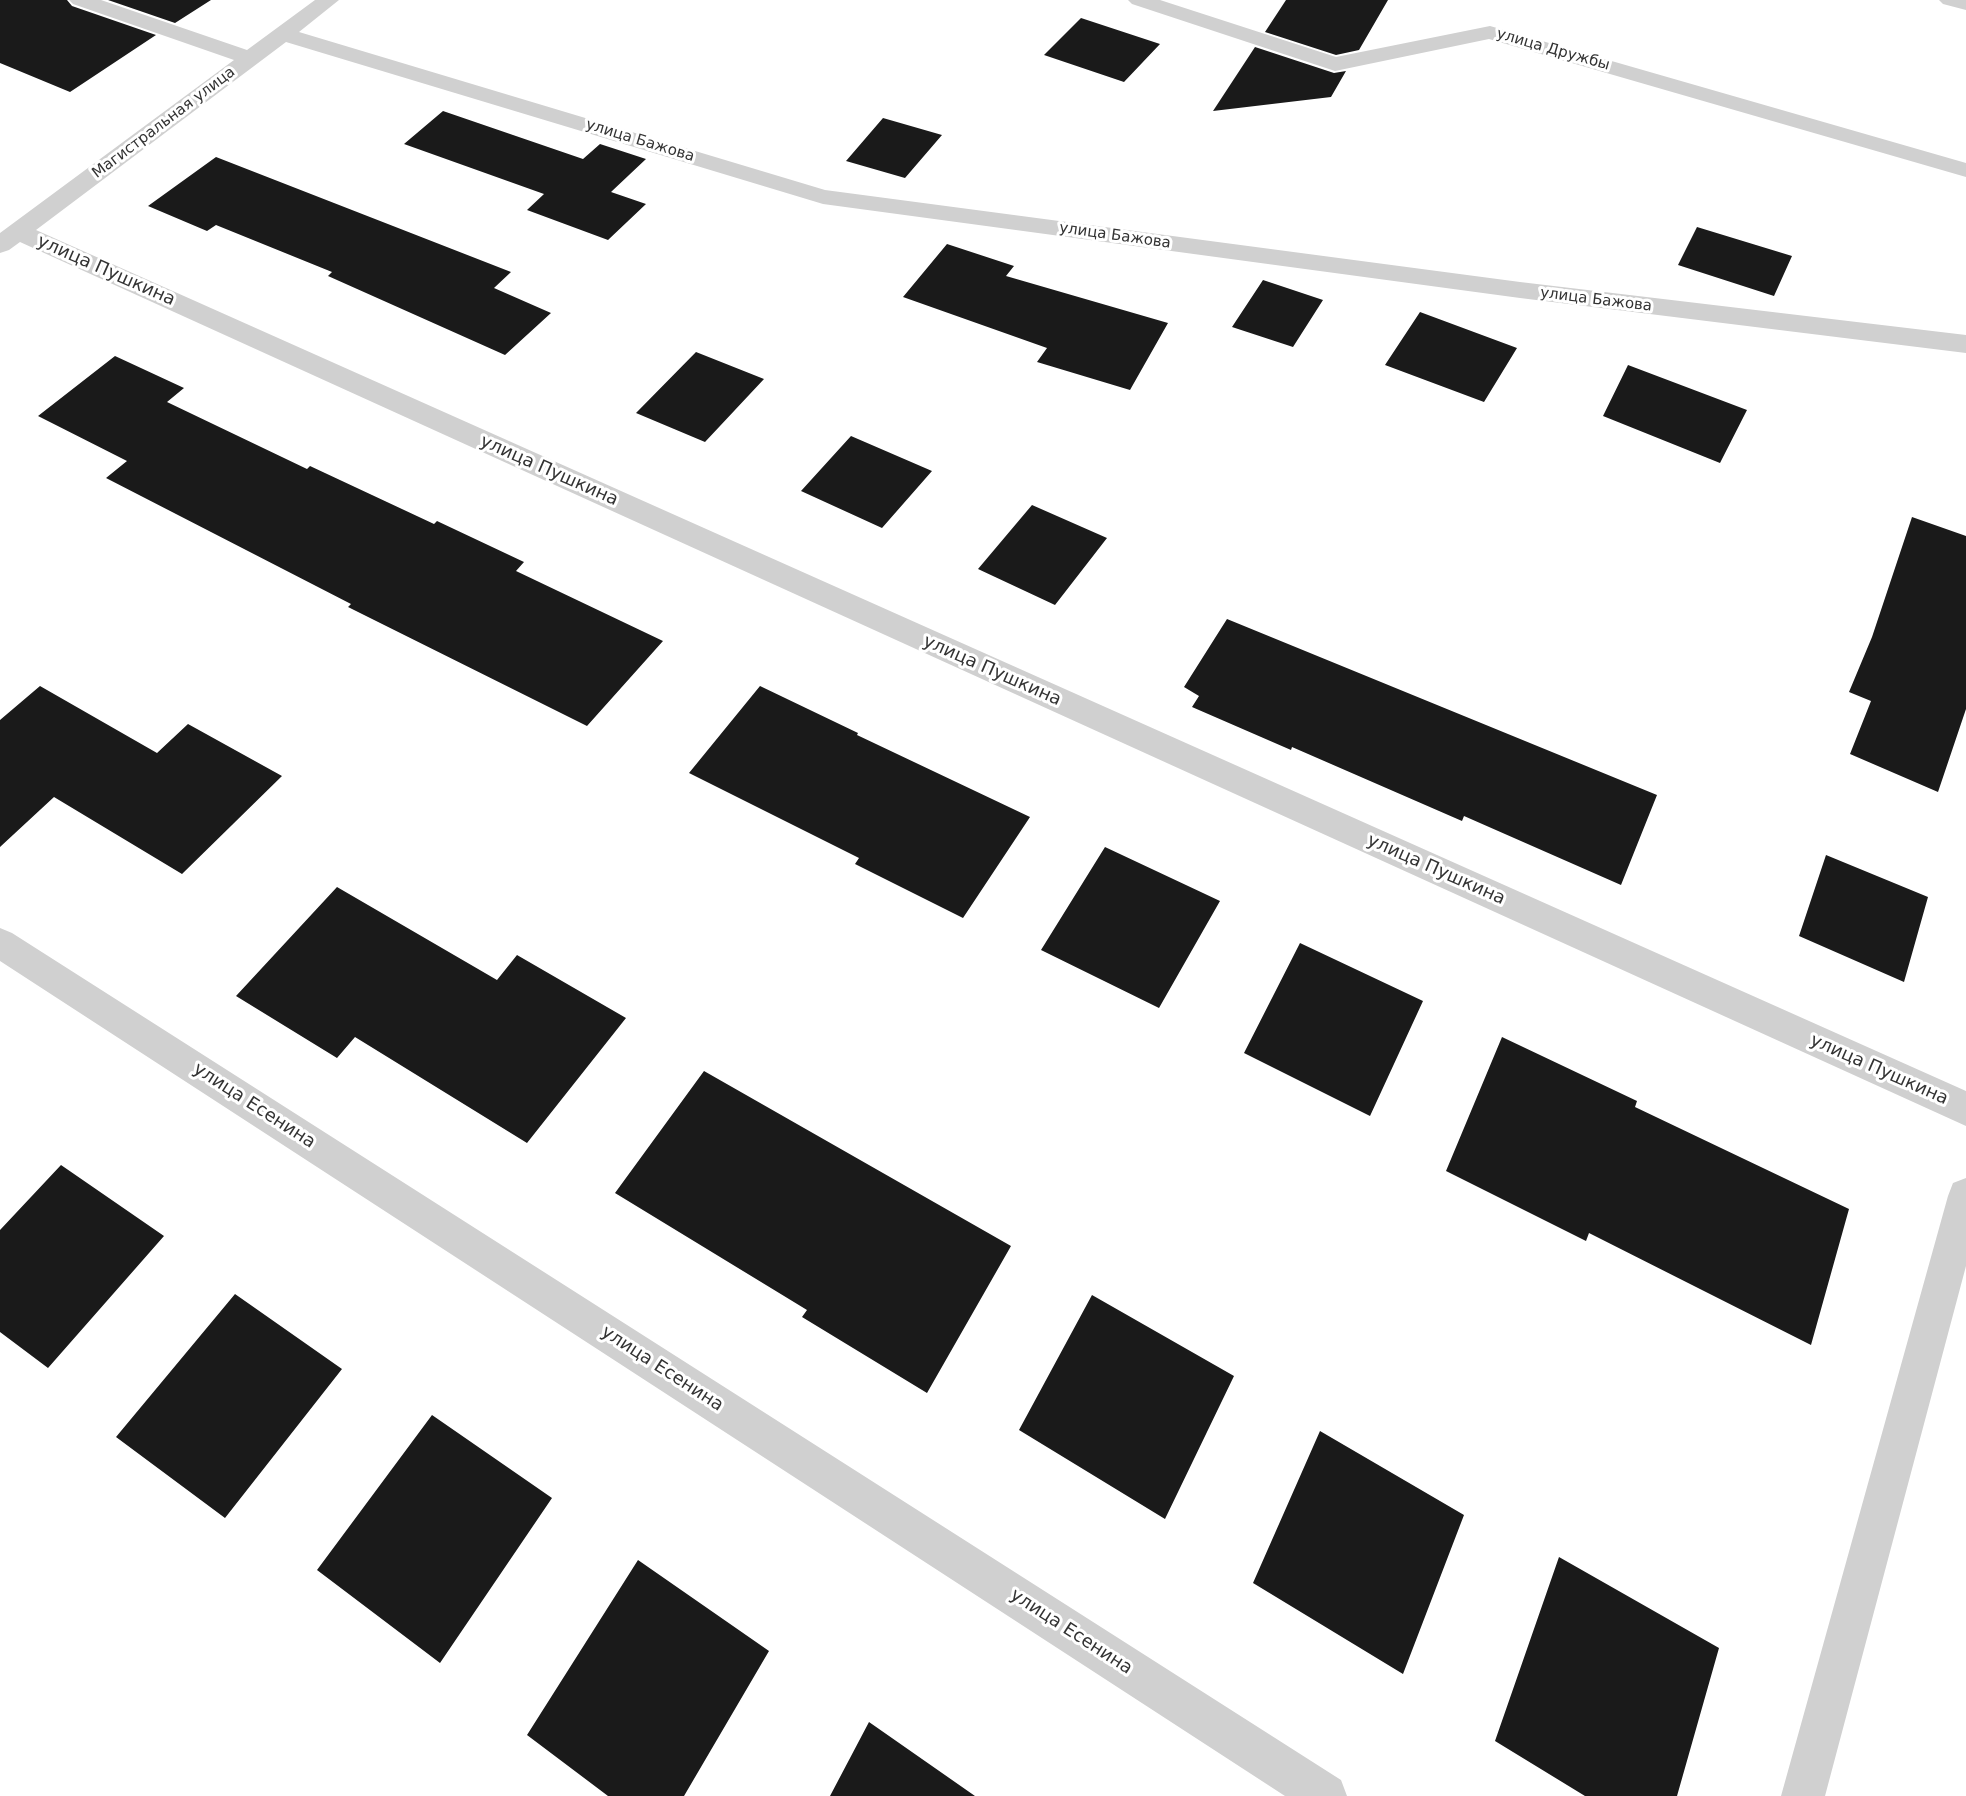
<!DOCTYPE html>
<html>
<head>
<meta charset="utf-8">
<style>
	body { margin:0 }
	canvas { display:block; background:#fff }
</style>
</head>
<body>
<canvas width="1966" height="1796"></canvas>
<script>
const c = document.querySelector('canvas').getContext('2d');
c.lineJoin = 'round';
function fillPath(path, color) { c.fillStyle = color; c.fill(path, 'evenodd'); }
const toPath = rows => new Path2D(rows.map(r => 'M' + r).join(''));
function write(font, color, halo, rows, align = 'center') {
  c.font = font + ' "DejaVu Sans",sans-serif'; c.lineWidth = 6; c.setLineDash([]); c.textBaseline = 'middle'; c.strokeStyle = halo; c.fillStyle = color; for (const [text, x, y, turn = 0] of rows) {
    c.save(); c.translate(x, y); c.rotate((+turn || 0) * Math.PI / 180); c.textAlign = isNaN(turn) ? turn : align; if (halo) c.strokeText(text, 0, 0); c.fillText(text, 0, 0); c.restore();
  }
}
fillPath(toPath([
	[0,0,67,0,72,6,156,35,70,92,0,63],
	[108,0,211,0,175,23],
	[1286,0,1388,0,1359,50,1336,55,1265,32],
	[1081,18,1160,44,1124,82,1044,55],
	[1255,47,1334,73,1346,71,1331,97,1213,111],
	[443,111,583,159,600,144,646,159,611,192,646,204,608,240,527,210,544,194,404,144],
	[883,118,942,135,905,178,846,161],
	[216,157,511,272,494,288,551,313,505,355,328,276,332,272,216,225,207,231,148,206],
	[1697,227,1792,256,1774,296,1678,265],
	[947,244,1014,266,1006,276,1168,323,1130,390,1037,362,1047,348,903,297],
	[1263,280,1323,300,1293,347,1232,327],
	[1420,312,1517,348,1484,402,1385,365],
	[696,352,764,379,705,442,636,413],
	[115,356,184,388,167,402,307,469,310,466,434,524,437,521,524,562,516,571,663,641,587,726,348,607,351,604,106,478,127,461,38,416],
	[1628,365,1747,410,1720,463,1603,416],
	[851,436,932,471,882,528,801,491],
	[1032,505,1107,538,1055,605,978,569],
	[1912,517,1966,536,1966,709,1938,792,1850,754,1871,701,1849,692,1872,637],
	[1227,619,1657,795,1621,885,1464,816,1462,821,1292,747,1291,750,1192,707,1199,696,1184,687],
	[40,686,157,753,188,724,282,776,182,874,54,797,0,847,0,720],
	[760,686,858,733,857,735,1030,817,963,918,855,864,859,858,689,773],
	[1105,847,1220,901,1159,1008,1041,950],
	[1826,855,1928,897,1904,982,1799,936],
	[337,887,497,980,517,955,626,1018,527,1143,355,1037,337,1058,236,996],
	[1300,943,1423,1001,1370,1116,1244,1053],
	[1502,1037,1637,1101,1635,1107,1849,1209,1811,1345,1589,1233,1586,1241,1446,1171],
	[704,1071,1011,1246,927,1393,802,1317,807,1310,615,1193],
	[61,1165,164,1236,48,1368,0,1332,0,1230],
	[235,1294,342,1369,225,1518,116,1437],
	[1092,1295,1234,1376,1165,1519,1019,1430],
	[432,1415,552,1498,440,1663,317,1570],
	[1320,1431,1464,1515,1403,1674,1253,1583],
	[1559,1557,1719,1648,1677,1796,1585,1796,1495,1741],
	[638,1560,769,1651,684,1796,608,1796,527,1735],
	[869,1722,975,1796,830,1796]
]), '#1a1a1a');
fillPath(toPath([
	[69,0,101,0,247,50,315,0,339,0,299,32,825,190,1520,282,1966,335,1966,353,1520,298,823,204,286,42,36,230,1966,1091,1966,1126,20,242,9,250,0,253,0,233,234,60,73,4,69,0],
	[1128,0,1160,0,1336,57,1490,26,1966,163,1966,177,1489,39,1335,71,1132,4,1128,0],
	[1939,0,1966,0,1966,10,1943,4,1939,0],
	[0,928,12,933,1341,1780,1347,1796,1285,1796,0,961,0,928],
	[1966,1178,1966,1266,1825,1796,1781,1796,1948,1196,1953,1183,1966,1178]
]), '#d0d0d0');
write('15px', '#333', '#fff', [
	["улица Дружбы",1553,50,16],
	["Магистральная улица",164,123,-37],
	["улица Бажова",640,141,17],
	["улица Бажова",1115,236,8],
	["улица Бажова",1596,300,7]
]);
write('18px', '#333', '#fff', [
	["улица Пушкина",106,271,24],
	["улица Пушкина",549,471,24],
	["улица Пушкина",992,671,24],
	["улица Пушкина",1436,870,24],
	["улица Пушкина",1879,1070,24],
	["улица Есенина",254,1106,33],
	["улица Есенина",662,1369,33],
	["улица Есенина",1071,1632,33]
]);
</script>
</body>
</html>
